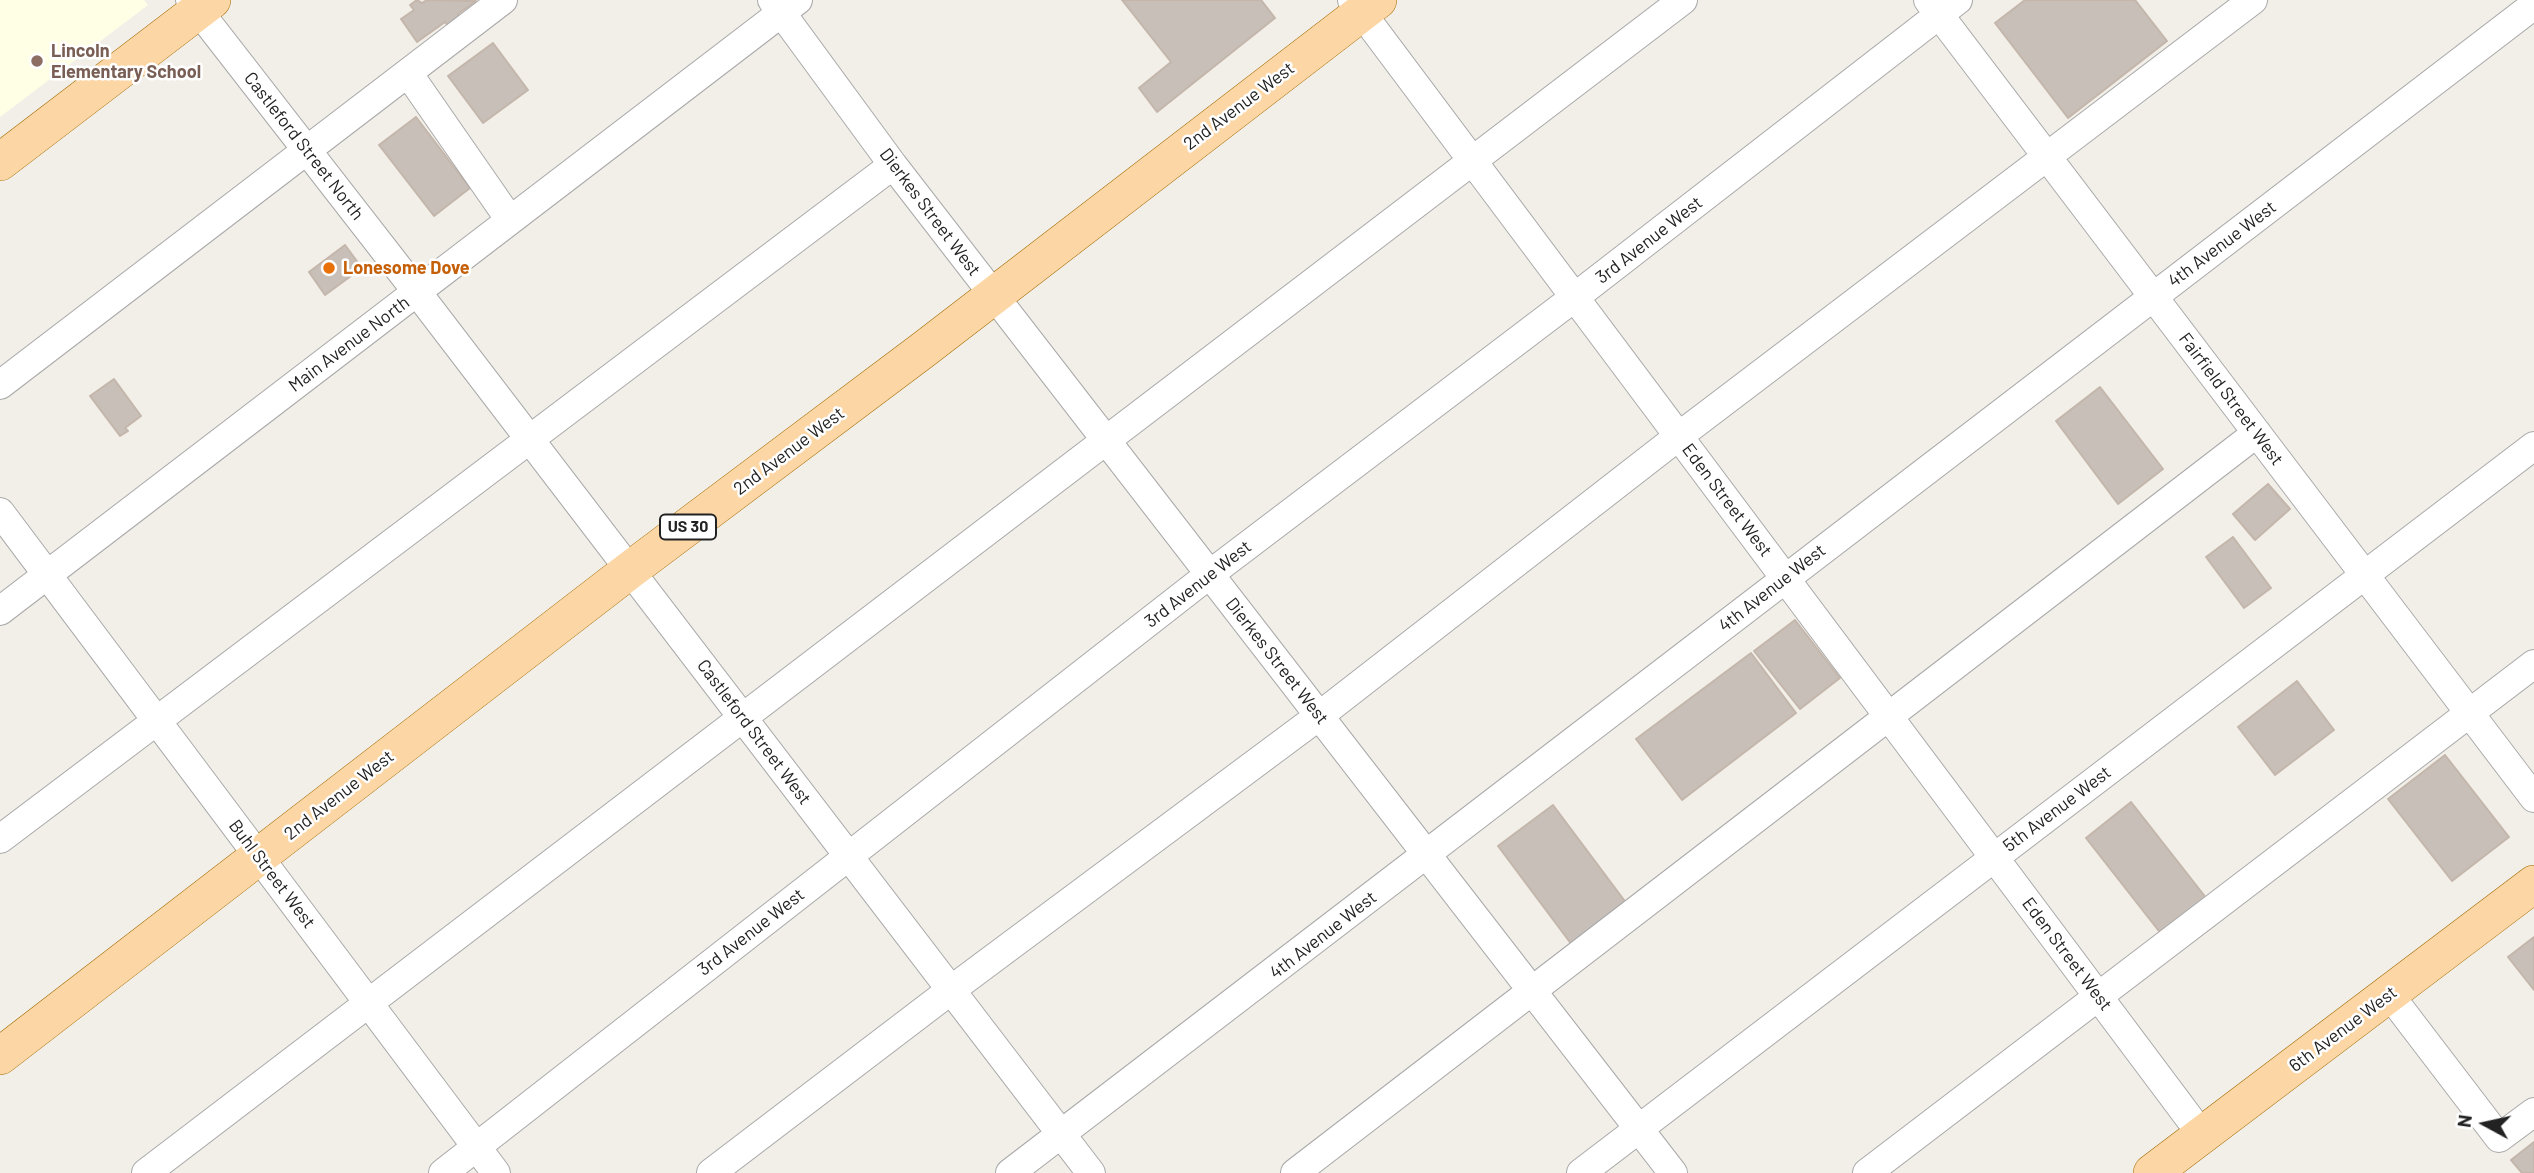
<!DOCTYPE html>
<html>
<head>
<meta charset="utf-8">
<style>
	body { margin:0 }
	#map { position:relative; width:2534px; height:1173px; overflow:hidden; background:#f2efe9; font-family:Barlow,sans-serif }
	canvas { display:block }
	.north { position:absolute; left:2450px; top:1089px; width:70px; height:70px; -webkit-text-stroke:5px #fff; paint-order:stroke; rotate:278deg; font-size:19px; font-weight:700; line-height:28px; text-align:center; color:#222 }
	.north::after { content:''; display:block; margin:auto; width:24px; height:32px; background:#222; clip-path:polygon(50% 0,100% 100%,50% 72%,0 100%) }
</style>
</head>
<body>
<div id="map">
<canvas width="2534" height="1173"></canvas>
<div class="north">N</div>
</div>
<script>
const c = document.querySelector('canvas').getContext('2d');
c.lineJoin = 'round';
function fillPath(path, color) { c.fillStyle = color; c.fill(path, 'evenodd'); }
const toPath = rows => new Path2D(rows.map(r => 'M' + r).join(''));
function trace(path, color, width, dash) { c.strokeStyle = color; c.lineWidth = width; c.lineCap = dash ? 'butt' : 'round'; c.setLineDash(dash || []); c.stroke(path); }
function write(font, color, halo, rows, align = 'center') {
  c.font = font + ' Barlow,sans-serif'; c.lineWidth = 5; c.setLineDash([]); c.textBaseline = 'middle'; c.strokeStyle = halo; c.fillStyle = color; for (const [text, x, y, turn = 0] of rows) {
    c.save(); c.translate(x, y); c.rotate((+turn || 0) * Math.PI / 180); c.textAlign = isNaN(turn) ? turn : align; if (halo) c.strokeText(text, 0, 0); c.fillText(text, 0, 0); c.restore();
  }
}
fillPath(toPath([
	[0,0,144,0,148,5,0,117]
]), '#ffffe5');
const building = toPath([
	[417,0,422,3,427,0,476,1,458,14,460,17,448,26,445,22,417,42,401,19,414,10,410,5,417,0],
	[1122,0,1261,0,1275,18,1157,112,1139,88,1171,62,1122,0],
	[2025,0,2135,0,2167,41,2068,118,1995,23,2025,0],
	[493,43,528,90,483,123,448,76,493,43],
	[416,117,470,188,434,216,379,145,416,117],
	[345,245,362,268,325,295,309,272,345,245],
	[114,379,141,416,125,428,128,431,120,436,90,396,114,379],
	[2100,387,2163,469,2118,504,2056,421,2100,387],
	[2268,484,2290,509,2255,540,2233,514,2268,484],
	[2233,537,2271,588,2244,608,2206,557,2233,537],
	[1795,620,1840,678,1800,709,1754,651,1795,620],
	[1751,653,1796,713,1682,800,1636,739,1751,653],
	[2297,681,2334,730,2275,775,2238,727,2297,681],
	[2445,755,2509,837,2452,881,2388,799,2445,755],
	[2131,802,2207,899,2162,935,2086,838,2131,802],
	[1553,805,1627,904,1572,945,1498,846,1553,805],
	[2534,937,2534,990,2508,957,2534,937],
	[2534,1142,2534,1173,2522,1173,2511,1160,2534,1142]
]);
fillPath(building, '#c7bfb8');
trace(building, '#c4b6ab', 2);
const minor = toPath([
	[190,0,417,292,1091,1173],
	[772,0,893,165,1673,1173],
	[1352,0,2202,1135],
	[1928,0,2534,798],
	[408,73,510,220],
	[0,385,503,0],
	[0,512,496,1173],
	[0,611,798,0],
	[0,839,893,165],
	[2389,994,2499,1138,2534,1112],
	[146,1173,1683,0],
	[443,1173,1210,574,1575,297,1958,0],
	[711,1173,951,990,1319,716,1679,436,2253,0],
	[1010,1173,2534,5],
	[1295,1173,2257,433],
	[1581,1173,2534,446],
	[1867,1173,2534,664]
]);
const major = toPath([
	[0,162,212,0],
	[0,1056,630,570,923,350,1378,0],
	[2152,1173,2534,884]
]);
trace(minor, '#a9a9a9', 30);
trace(major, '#a06b00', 38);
trace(minor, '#fff', 28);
trace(major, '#fcd6a4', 37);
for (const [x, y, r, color] of [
	[37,61,7,"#8d6e63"],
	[329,268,7,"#e8710a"]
]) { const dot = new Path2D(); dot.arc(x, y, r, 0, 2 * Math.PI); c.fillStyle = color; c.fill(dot); trace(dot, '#fff', 2.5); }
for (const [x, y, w] of [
	[688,527,56]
]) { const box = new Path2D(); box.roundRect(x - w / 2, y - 12.5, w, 25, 5); c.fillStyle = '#fff'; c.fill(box); trace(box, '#222', 2); }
write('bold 16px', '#222', null, [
	["US 30",688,527]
]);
write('bold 18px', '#785e54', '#fff', [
	["Lincoln",51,51],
	["Elementary School",51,72]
], 'left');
write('18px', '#222', '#fff', [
	["2nd Avenue West",1239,106,-37],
	["Castleford Street North",304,146,52],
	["Dierkes Street West",930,212,53],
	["3rd Avenue West",1649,240,-38],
	["4th Avenue West",2222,244,-37],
	["Main Avenue North",349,344,-37],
	["Fairfield Street West",2231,399,53],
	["2nd Avenue West",789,451,-37],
	["Eden Street West",1727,500,53],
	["3rd Avenue West",1198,584,-38],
	["4th Avenue West",1772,588,-38],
	["Dierkes Street West",1277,661,52],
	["Castleford Street West",754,732,53],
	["2nd Avenue West",339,795,-38],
	["5th Avenue West",2057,809,-37],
	["Buhl Street West",272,874,53],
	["3rd Avenue West",751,932,-38],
	["4th Avenue West",1323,935,-38],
	["Eden Street West",2067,954,53],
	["6th Avenue West",2343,1029,-37]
]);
write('bold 18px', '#c56008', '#fff', [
	["Lonesome Dove",343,268]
], 'left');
</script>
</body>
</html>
